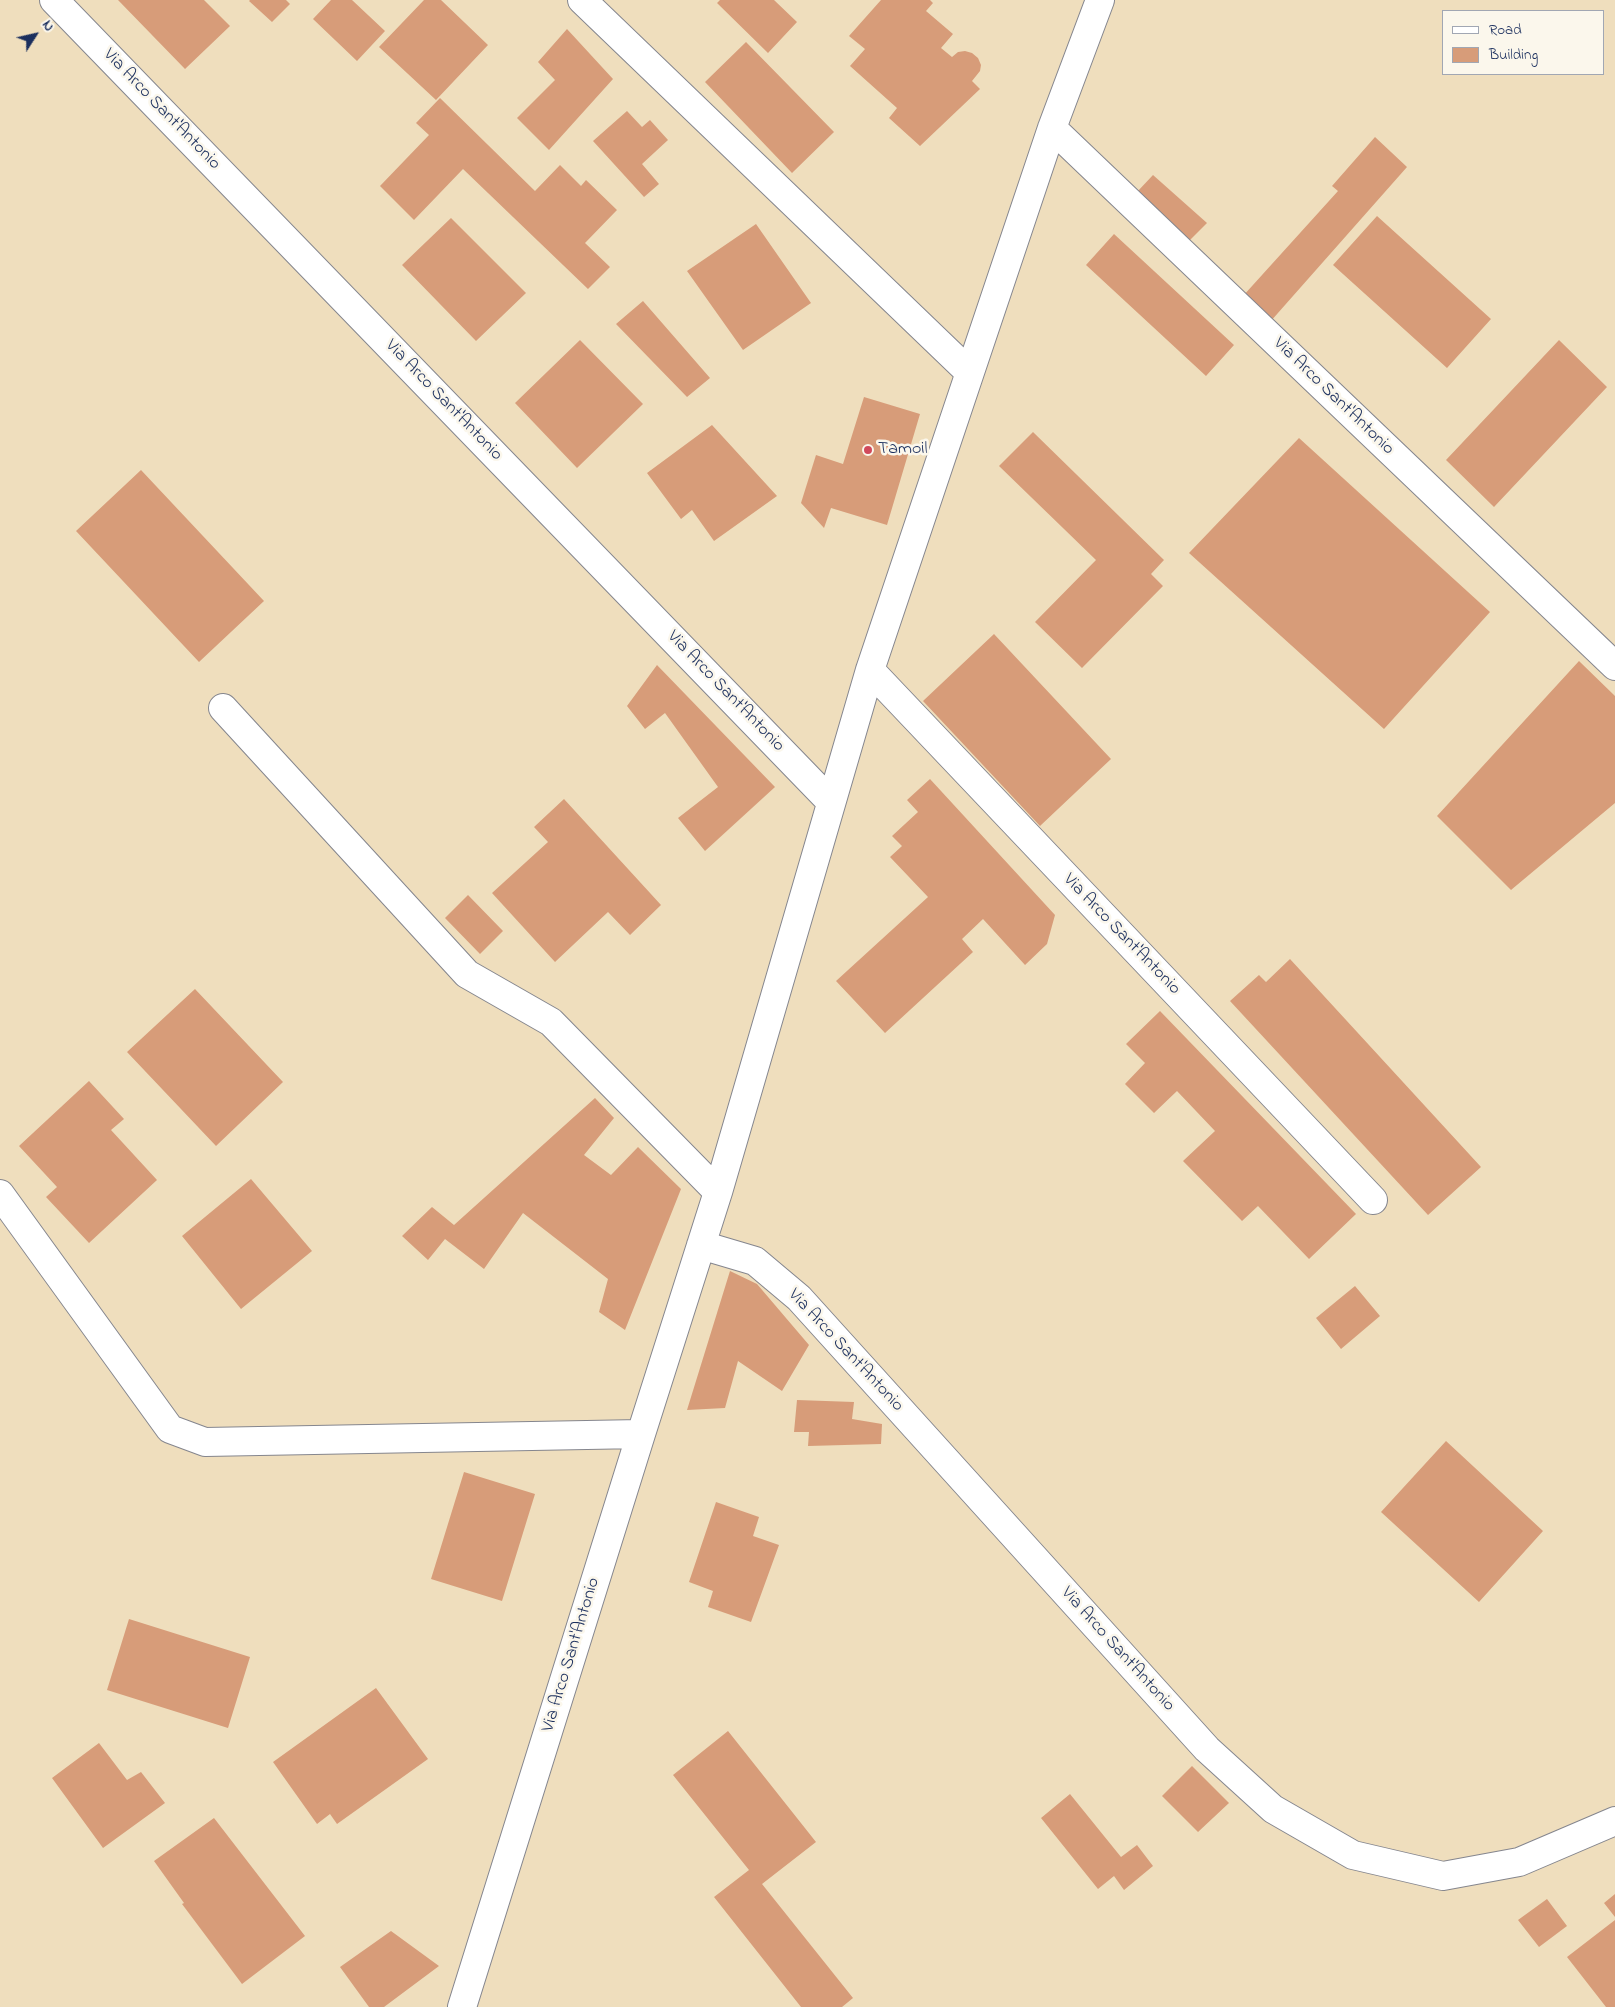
<!DOCTYPE html>
<html>
<head>
<meta charset="utf-8">
<style>
	body { margin:0 }
	#map { position:relative; width:1615px; height:2007px; overflow:hidden; background:#efdebd; font-family:"Indie Flower",sans-serif }
	canvas { display:block }
	.legend { position:absolute; left:1442px; top:10px; width:162px; height:65px; box-sizing:border-box; background:#fbf7ec; border:1px solid #a1a7b3; margin:0; padding:6px 9px; list-style:none; font-size:15px; color:#1b2f5e }
	.legend li { display:flex; align-items:center; gap:10px; height:25px }
	.legend b { width:25px; border:1px solid #a1a7b3 }
	.north { position:absolute; left:10px; top:10px; width:50px; height:50px; -webkit-text-stroke:4px #fbf7ec; paint-order:stroke; rotate:55deg; font-size:14px; font-weight:700; line-height:20px; text-align:center; color:#1b2f5e }
	.north::after { content:''; display:block; margin:auto; width:18px; height:22px; background:#1b2f5e; clip-path:polygon(50% 0,100% 100%,50% 72%,0 100%) }
</style>
</head>
<body>
<div id="map">
<canvas width="1615" height="2007"></canvas>
<ul class="legend">
<li><b style="height:6px;background:#fff"></b>Road</li>
<li><b style="height:14px;background:#d79c79"></b>Building</li>
</ul>
<div class="north">N</div>
</div>
<script>
const c = document.querySelector('canvas').getContext('2d');
c.lineJoin = 'round';
function fillPath(path, color) { c.fillStyle = color; c.fill(path, 'evenodd'); }
const toPath = rows => new Path2D(rows.map(r => 'M' + r).join(''));
function trace(path, color, width, dash) { c.strokeStyle = color; c.lineWidth = width; c.lineCap = dash ? 'butt' : 'round'; c.setLineDash(dash || []); c.stroke(path); }
function write(font, color, halo, rows, align = 'center') {
  c.font = font + ' "Indie Flower",sans-serif'; c.lineWidth = 5; c.setLineDash([]); c.textBaseline = 'middle'; c.strokeStyle = halo; c.fillStyle = color; for (const [text, x, y, turn = 0] of rows) {
    c.save(); c.translate(x, y); c.rotate((+turn || 0) * Math.PI / 180); c.textAlign = isNaN(turn) ? turn : align; if (halo) c.strokeText(text, 0, 0); c.fillText(text, 0, 0); c.restore();
  }
}
fillPath(toPath([
	[118,0,204,0,230,26,185,69],
	[250,0,286,0,290,4,272,22,249,1],
	[331,0,352,0,385,31,357,61,313,19],
	[424,0,441,0,488,45,436,100,379,47],
	[720,0,774,0,797,22,768,53,717,3],
	[881,0,930,0,933,3,926,11,953,34,941,48,952,57,958,52,965,51,972,53,978,58,981,65,980,71,972,81,980,89,920,146,889,118,897,108,850,66,865,49,849,36],
	[567,29,613,79,549,150,517,118,555,80,538,62],
	[746,42,834,132,792,173,705,82],
	[440,98,535,191,560,165,581,186,586,180,617,210,585,243,610,267,588,289,463,169,414,220,380,186,429,135,416,123],
	[627,111,642,127,650,120,668,140,642,164,659,184,644,197,593,141],
	[1375,137,1407,167,1270,322,1243,296,1338,191,1332,186],
	[1153,175,1207,223,1189,241,1137,192],
	[1377,216,1491,319,1447,368,1333,265],
	[451,218,526,293,476,341,402,265],
	[756,224,811,303,743,350,687,271],
	[1114,234,1234,345,1206,376,1086,265],
	[643,301,710,378,687,397,616,324],
	[580,340,643,404,577,468,515,403],
	[1559,340,1607,387,1494,507,1446,460],
	[864,397,920,414,887,525,831,508,824,528,801,503,816,455,843,464],
	[712,425,777,496,714,541,692,510,681,519,647,473],
	[1033,432,1164,560,1151,574,1163,586,1082,668,1035,622,1096,560,999,466],
	[1299,438,1490,612,1384,729,1189,553],
	[141,470,264,601,199,662,76,531],
	[994,634,1111,759,1040,826,923,701],
	[1579,661,1615,696,1615,803,1511,890,1437,816],
	[657,665,775,787,705,851,678,818,718,787,665,713,645,729,627,706],
	[930,779,1055,915,1047,944,1025,965,983,919,962,939,973,952,885,1033,836,981,928,897,890,857,902,846,892,836,918,812,907,800],
	[564,799,661,905,630,935,608,912,555,962,492,893,548,842,534,827],
	[468,895,503,931,480,954,445,918],
	[1290,959,1481,1167,1428,1215,1230,1001,1259,975,1266,982],
	[195,989,283,1082,216,1146,127,1052],
	[1160,1011,1356,1214,1309,1259,1258,1206,1242,1221,1183,1161,1215,1131,1177,1091,1154,1113,1125,1084,1145,1063,1126,1044],
	[89,1081,124,1119,111,1130,157,1180,89,1243,46,1197,57,1187,19,1146],
	[595,1098,614,1118,584,1155,611,1175,638,1147,681,1189,625,1330,599,1312,608,1279,523,1213,484,1269,445,1239,428,1260,402,1236,432,1207,454,1225],
	[251,1179,312,1251,241,1309,182,1236],
	[730,1271,757,1284,809,1345,782,1391,738,1361,725,1408,687,1410],
	[1355,1286,1380,1316,1341,1349,1316,1318],
	[797,1400,854,1402,852,1419,882,1424,881,1444,808,1446,809,1432,794,1432],
	[1446,1441,1543,1531,1479,1602,1381,1512],
	[464,1472,535,1494,502,1601,431,1579],
	[716,1502,759,1517,753,1536,779,1545,751,1622,708,1607,713,1591,689,1582],
	[129,1619,250,1657,228,1728,107,1690],
	[376,1688,428,1759,337,1824,330,1814,317,1824,273,1762],
	[728,1731,816,1842,762,1884,853,1998,842,2007,801,2007,714,1897,749,1870,673,1775],
	[99,1743,127,1780,141,1772,165,1803,103,1848,52,1778],
	[1192,1766,1229,1803,1198,1832,1162,1796],
	[1070,1794,1121,1857,1137,1845,1153,1866,1124,1890,1114,1876,1098,1889,1041,1818],
	[214,1818,305,1936,242,1984,182,1904,184,1903,154,1861],
	[1615,1894,1615,1917,1604,1903],
	[1547,1899,1567,1926,1539,1947,1518,1920],
	[1615,1920,1615,2007,1606,2007,1567,1957],
	[391,1931,439,1966,384,2007,369,2007,340,1967]
]), '#d79c79');
const minor = toPath([
	[54,0,831,802],
	[582,0,969,372],
	[1052,128,1615,666],
	[870,670,1373,1200],
	[223,708,467,974,551,1022,718,1192],
	[0,1194,170,1429,205,1442,641,1434],
	[701,1245,755,1261,799,1298,1207,1749,1273,1809,1353,1855,1443,1876,1519,1862,1615,1821],
	[462,2007,641,1434,718,1192,870,670,1052,128,1100,0]
]);
trace(minor, '#85868e', 30);
trace(minor, '#fff', 28);
for (const [x, y, r, color] of [
	[868,450,5,"#d1495b"]
]) { const dot = new Path2D(); dot.arc(x, y, r, 0, 2 * Math.PI); c.fillStyle = color; c.fill(dot); trace(dot, '#fbf7ec', 2); }
write('18px', '#1b2f5e', '#fbf7ec', [
	["Via Arco Sant'Antonio",161,110,46],
	["Via Arco Sant'Antonio",1333,397,44],
	["Via Arco Sant'Antonio",443,401,46],
	["Via Arco Sant'Antonio",725,692,46],
	["Via Arco Sant'Antonio",1121,935,46],
	["Via Arco Sant'Antonio",845,1351,47],
	["Via Arco Sant'Antonio",1117,1650,48],
	["Via Arco Sant'Antonio",572,1655,-73]
]);
write('18px', '#1b2f5e', '#fbf7ec', [
	["Tamoil",878,450]
], 'left');
</script>
</body>
</html>
